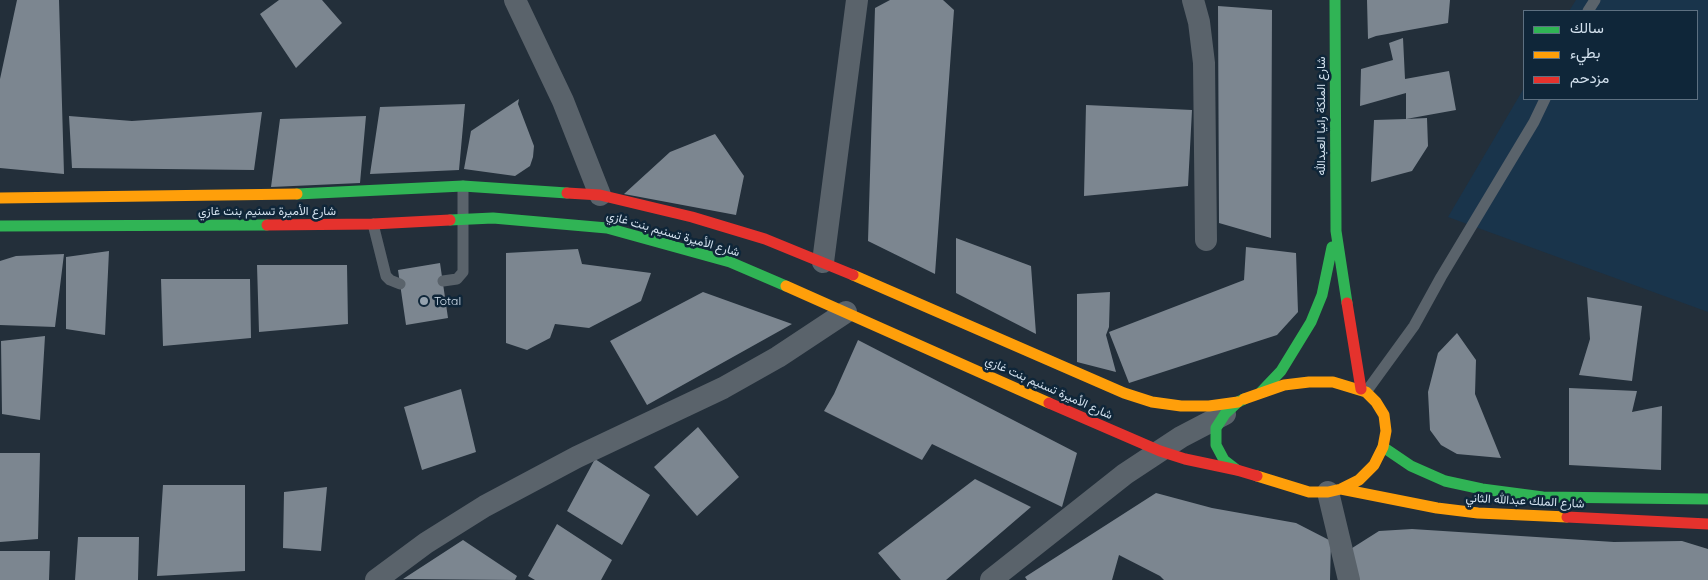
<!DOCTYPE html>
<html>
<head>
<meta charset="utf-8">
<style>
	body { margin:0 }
	#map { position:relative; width:1708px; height:580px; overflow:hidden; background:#232f3a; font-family:Quicksand,Vazirmatn,sans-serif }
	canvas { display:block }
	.legend { position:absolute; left:1523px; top:10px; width:175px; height:90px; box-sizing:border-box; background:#0f2639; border:1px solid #5d7081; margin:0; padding:6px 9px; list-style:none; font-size:15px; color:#d2e0ed }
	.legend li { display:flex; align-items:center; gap:10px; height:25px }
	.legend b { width:25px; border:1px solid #5d7081 }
</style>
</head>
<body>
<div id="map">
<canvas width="1708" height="580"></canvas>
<ul class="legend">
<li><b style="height:6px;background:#30b455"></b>سالك</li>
<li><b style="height:6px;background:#ff9f0a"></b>بطيء</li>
<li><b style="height:6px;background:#e5322d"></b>مزدحم</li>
</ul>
</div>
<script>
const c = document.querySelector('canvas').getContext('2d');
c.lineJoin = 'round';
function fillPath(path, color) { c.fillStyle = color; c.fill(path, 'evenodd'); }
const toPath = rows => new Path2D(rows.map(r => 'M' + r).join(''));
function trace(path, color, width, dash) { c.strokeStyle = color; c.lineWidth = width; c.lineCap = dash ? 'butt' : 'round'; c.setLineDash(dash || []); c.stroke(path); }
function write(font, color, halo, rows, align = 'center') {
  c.font = font + ' Quicksand,Vazirmatn,sans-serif'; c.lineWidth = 5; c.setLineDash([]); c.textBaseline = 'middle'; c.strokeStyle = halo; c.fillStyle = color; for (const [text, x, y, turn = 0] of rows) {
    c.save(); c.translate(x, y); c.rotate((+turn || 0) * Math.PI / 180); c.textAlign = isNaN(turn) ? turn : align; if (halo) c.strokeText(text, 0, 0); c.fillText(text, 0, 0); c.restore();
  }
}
fillPath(toPath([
	[1576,0,1708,0,1708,312,1448,217,1524,88,1524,99,1697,99,1697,11,1569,11]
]), '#19344b');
fillPath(toPath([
	[17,0,59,0,64,174,0,168,0,79],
	[279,0,322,0,342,23,296,68,260,14],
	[890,0,943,0,954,10,935,274,868,241,875,8],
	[1367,0,1450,0,1448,23,1376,36,1368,39],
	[1218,6,1272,10,1271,238,1219,223],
	[1403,38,1405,79,1449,71,1456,110,1406,119,1427,118,1428,146,1412,171,1371,182,1374,120,1406,119,1406,93,1360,106,1361,69,1393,60,1389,43],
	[519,99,518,104,534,146,533,157,530,166,515,176,464,169,471,131],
	[465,104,459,170,370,174,380,107],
	[1086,105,1192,110,1188,186,1084,196],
	[262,112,254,170,72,168,69,116,132,121],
	[366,116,360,183,271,187,280,119],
	[715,134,744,176,736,215,624,194,670,152],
	[956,238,1031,266,1036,334,956,293],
	[1246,247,1296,253,1298,312,1277,335,1129,383,1109,332,1244,280],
	[578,249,582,264,651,273,641,301,589,328,555,324,550,338,527,350,506,343,506,253],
	[109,251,105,335,66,329,66,257],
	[64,254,55,327,0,325,0,261,16,256],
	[440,263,448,318,406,325,398,270],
	[257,265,347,265,348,324,259,332],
	[161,279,250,279,251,338,163,346],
	[703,292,792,324,647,405,610,341],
	[1110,292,1109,327,1106,335,1116,372,1077,362,1077,294],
	[1587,297,1642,306,1632,381,1579,375,1590,339],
	[1457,333,1476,360,1475,394,1501,458,1457,454,1441,445,1430,430,1428,392,1438,353],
	[45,336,40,420,2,414,1,341],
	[858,340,1077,453,1062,507,932,444,922,460,824,411,834,394],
	[1569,388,1637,391,1632,412,1662,406,1661,470,1569,465],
	[461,389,476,452,422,470,404,407],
	[698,427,739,477,697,516,654,467],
	[0,453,40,453,38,539,0,542],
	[595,459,650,495,622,545,567,511],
	[975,479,1031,507,946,580,901,580,878,553],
	[163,485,245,485,245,571,157,576],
	[327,487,321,551,283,548,284,492],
	[1156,493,1212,508,1296,523,1331,541,1330,580,1164,580,1160,576,1119,555,1112,580,1027,580,1025,577],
	[557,524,612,560,601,580,535,580,528,576],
	[1412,529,1614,542,1682,541,1708,549,1708,580,1356,580,1349,550,1379,531],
	[78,537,139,537,138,580,75,580],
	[463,540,517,576,515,580,403,579],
	[0,551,50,551,49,580,0,580]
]), '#7c8690');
trace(toPath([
	[1588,11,1595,0],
	[373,224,386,276,390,280,400,284],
	[443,281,457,279,463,272,463,186],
	[1366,392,1414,326,1441,277,1534,122,1545,99]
]), '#5a636b', 11);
trace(toPath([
	[515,0,563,101,600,195],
	[1193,0,1199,22,1204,63,1206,240],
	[823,262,857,0],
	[1328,492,1349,580],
	[376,580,426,543,485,506,577,457,723,388,778,357,846,312],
	[991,580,1125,474,1181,437,1225,414]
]), '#5a636b', 22);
trace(toPath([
	[1335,0,1336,231,1347,303],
	[297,194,463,186,567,193],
	[450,220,493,218,607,228,730,262,786,286],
	[0,226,267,225],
	[1261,392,1281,371,1311,322,1322,295,1332,247],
	[1383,447,1411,466,1445,481,1482,489,1543,497,1708,499],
	[1237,470,1224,460,1216,445,1216,428,1225,414,1238,402,1244,399]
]), '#30b455', 11);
trace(toPath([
	[0,198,297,194],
	[853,275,1124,393,1152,402,1181,406,1209,406,1238,402],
	[786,286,1049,403],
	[1244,399,1284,385,1309,382,1333,382,1366,392,1376,402,1384,415,1386,431,1383,447,1374,465,1359,480,1341,489,1328,492,1309,492,1257,476],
	[1341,489,1437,508,1478,513,1567,517]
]), '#ff9f0a', 11);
trace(toPath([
	[567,193,600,195,692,217,765,239,853,275],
	[267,225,373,224,450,220],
	[1347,303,1361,389],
	[1049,403,1160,451,1185,459,1237,470,1257,476],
	[1567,517,1708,524]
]), '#e5322d', 11);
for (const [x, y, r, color] of [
	[424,301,5,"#95a2ae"]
]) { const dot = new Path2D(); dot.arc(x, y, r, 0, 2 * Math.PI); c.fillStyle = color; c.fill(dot); trace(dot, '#0f2639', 2); }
write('12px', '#d2e0ed', '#0f2639', [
	["شارع الملكة رانيا العبدالله",1321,116,-90],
	["شارع الأميرة تسنيم بنت غازي",267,211],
	["شارع الأميرة تسنيم بنت غازي",673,234,16],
	["شارع الأميرة تسنيم بنت غازي",1049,388,24],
	["شارع الملك عبدالله الثاني",1525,501,3]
]);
write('12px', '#d2e0ed', '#0f2639', [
	["Total",434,301]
], 'left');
</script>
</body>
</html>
